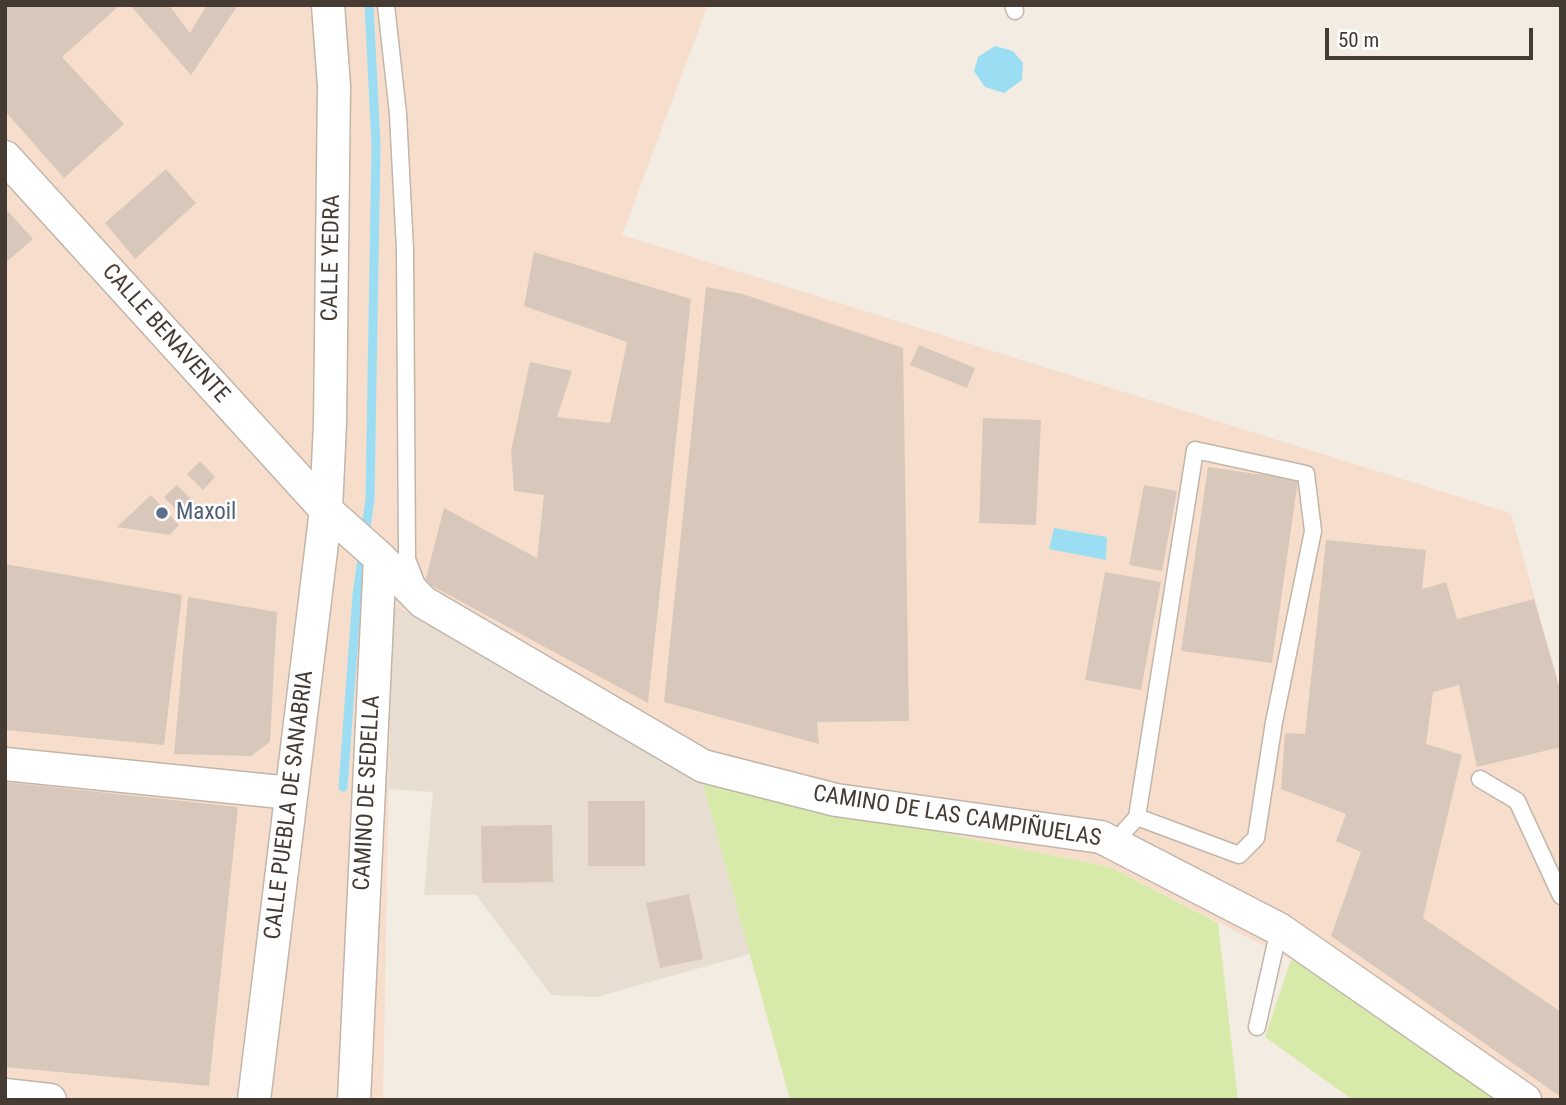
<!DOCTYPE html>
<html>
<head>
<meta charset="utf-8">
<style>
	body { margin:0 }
	#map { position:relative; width:1566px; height:1105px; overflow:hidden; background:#f3ece3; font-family:"Roboto Condensed",sans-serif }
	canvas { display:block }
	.frame { position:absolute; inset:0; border:7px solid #453b33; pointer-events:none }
	.scale { position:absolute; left:1325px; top:28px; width:208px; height:32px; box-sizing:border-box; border:4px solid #453b33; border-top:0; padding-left:9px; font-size:21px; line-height:24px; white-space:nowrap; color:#453b33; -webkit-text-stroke:5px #fff; paint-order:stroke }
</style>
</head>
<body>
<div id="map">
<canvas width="1566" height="1105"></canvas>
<div class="frame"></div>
<div class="scale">50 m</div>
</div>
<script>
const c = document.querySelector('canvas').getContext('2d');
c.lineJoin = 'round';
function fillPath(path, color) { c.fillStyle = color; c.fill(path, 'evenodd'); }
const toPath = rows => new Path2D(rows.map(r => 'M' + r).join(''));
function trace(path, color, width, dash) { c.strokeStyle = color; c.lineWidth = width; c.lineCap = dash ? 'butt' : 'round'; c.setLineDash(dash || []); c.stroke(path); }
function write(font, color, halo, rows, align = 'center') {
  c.font = font + ' "Roboto Condensed",sans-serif'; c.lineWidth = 5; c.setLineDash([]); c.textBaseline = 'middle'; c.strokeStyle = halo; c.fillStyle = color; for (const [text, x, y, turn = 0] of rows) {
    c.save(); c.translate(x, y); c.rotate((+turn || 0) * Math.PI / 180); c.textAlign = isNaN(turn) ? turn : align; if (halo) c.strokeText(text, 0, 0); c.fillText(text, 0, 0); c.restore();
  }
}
fillPath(toPath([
	[392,603,703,784,750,954,596,997,551,995,476,895,424,895,433,792,389,789]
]), '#e7ddd1');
fillPath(toPath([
	[5,5,708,5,622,235,1511,513,1561,693,1561,1100,1494,1100,1362,996,1110,867,703,784,392,603,383,1100,5,1100]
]), '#f7decc');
fillPath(toPath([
	[703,784,1110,867,1218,923,1238,1100,790,1100],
	[1291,960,1362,996,1494,1100,1353,1100,1265,1037]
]), '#d7eaa9');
fillPath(toPath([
	[995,46,1013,51,1023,63,1022,80,1004,93,985,87,974,71,978,57],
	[1054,528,1107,537,1106,560,1049,549]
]), '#9bdef4');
trace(toPath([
	[365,534,370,499,376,145,369,5],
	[343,787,357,595,363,552]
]), '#9bdef4', 9);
fillPath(toPath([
	[5,5,120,5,62,57,124,124,64,178,5,111],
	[130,5,169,5,190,33,207,5,238,5,191,75],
	[166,169,196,203,135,259,105,223],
	[5,208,33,239,5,263],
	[534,252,691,299,648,703,425,582,444,508,537,558,544,495,514,491,511,451,530,362,572,371,557,417,610,423,627,342,524,306],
	[706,287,743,294,903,348,909,721,817,722,819,744,664,702],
	[919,345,975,368,967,388,910,365],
	[983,418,1041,420,1036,525,979,523],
	[200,461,215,477,203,490,187,474],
	[1208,467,1298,480,1272,663,1181,651],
	[177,485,192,500,179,513,164,497],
	[1144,485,1177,491,1162,571,1129,565],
	[151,495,179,525,170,535,117,527],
	[1326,540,1426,550,1422,589,1446,582,1457,619,1534,599,1561,693,1561,747,1477,767,1459,685,1433,692,1426,744,1462,755,1423,918,1561,1012,1561,1097,1331,936,1361,852,1336,841,1346,814,1281,789,1285,733,1305,734],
	[5,564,182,595,164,745,5,730],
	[1105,572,1161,582,1141,690,1085,680],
	[188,597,277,612,270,742,251,756,174,754],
	[5,782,238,807,209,1086,5,1067],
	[588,801,645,801,645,866,588,866],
	[552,825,553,882,482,883,481,826],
	[689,894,703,959,660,968,646,903]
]), '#d8c8bb');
const service = toPath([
	[386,5,398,114,405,250,407,559,417,585],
	[1013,5,1015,11],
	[1480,779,1517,801,1561,896],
	[1114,843,1137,817,1195,450,1306,474,1313,531,1274,722,1256,838,1239,855,1137,817],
	[1257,1027,1279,929]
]);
const minor = toPath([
	[5,157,326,510,380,558,354,1100],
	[380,558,423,602,703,766,836,800,1101,837,1279,929,1525,1100],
	[5,764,291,793],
	[5,1095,50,1100],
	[254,1100,326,510,330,423,334,86,328,5]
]);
trace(service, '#c2b5a9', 19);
trace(minor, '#c2b5a9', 35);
trace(service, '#fff', 16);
trace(minor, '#fff', 32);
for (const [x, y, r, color] of [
	[162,513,7,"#5c6f8a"]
]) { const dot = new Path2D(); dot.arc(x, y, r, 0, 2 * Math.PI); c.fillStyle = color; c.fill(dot); trace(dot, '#fff', 2.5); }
write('23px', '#453b33', '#fff', [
	["CALLE YEDRA",332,258,-89],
	["CALLE BENAVENTE",165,334,48],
	["CAMINO DE SEDELLA",368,793,-87],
	["CALLE PUEBLA DE SANABRIA",290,805,-83],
	["CAMINO DE LAS CAMPIÑUELAS",957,817,9]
]);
write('23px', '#4e5e75', '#fff', [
	["Maxoil",176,513]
], 'left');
</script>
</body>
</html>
